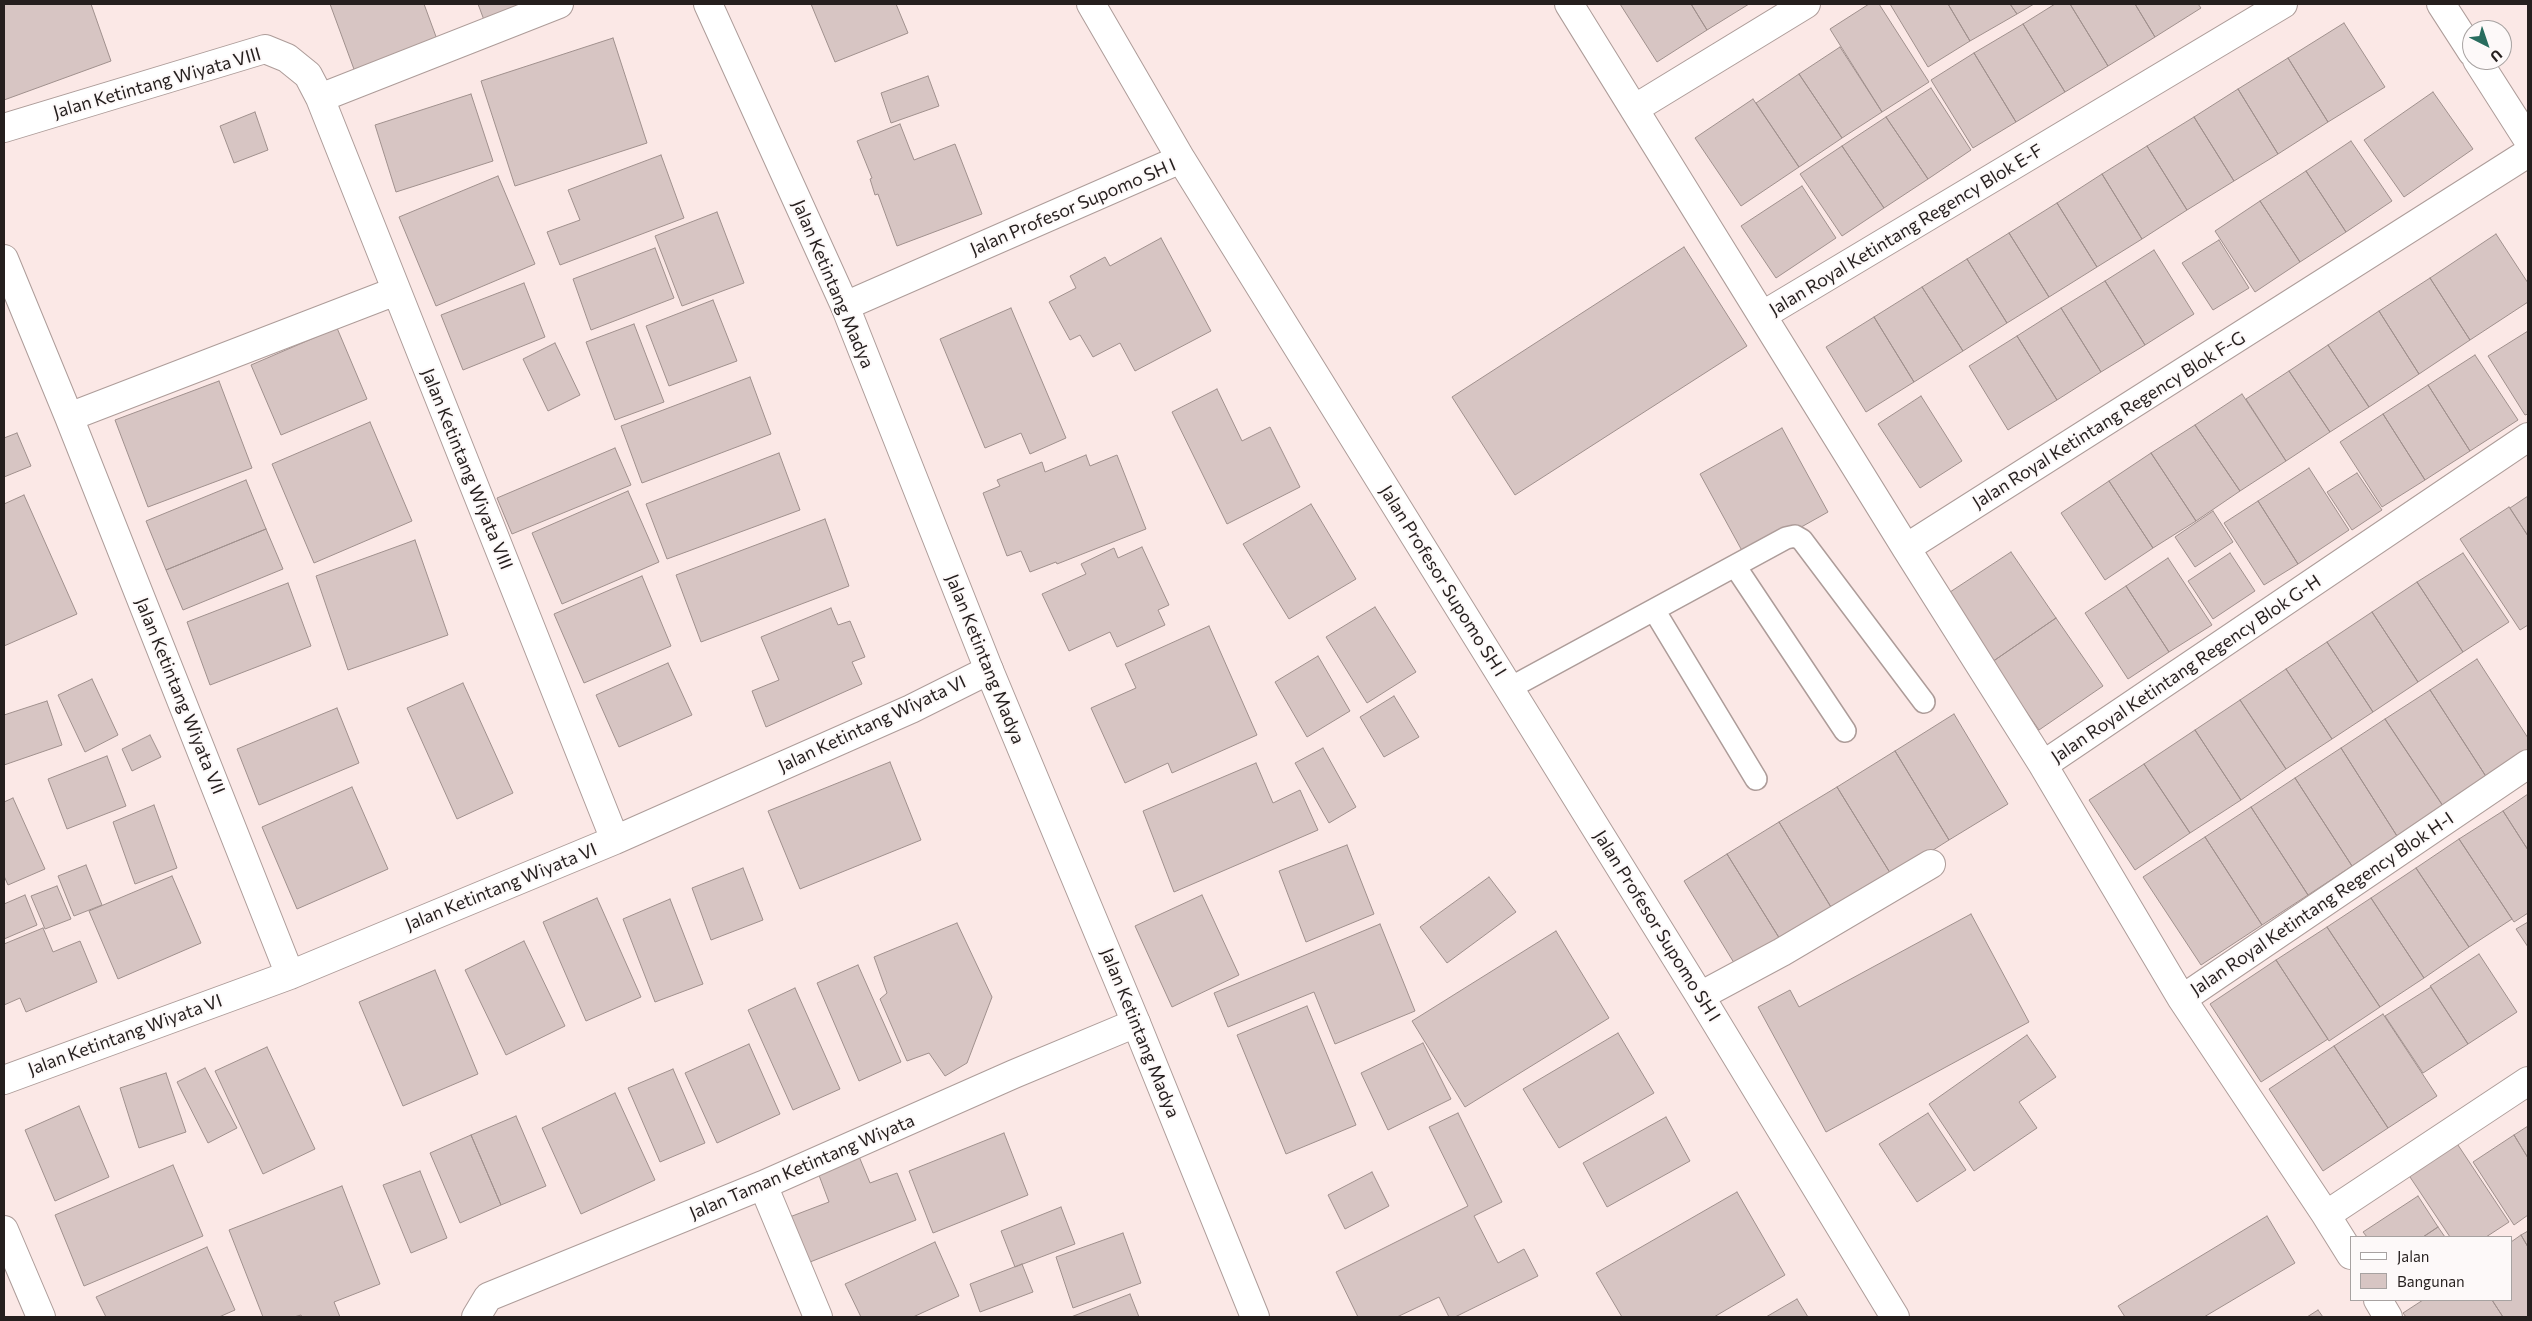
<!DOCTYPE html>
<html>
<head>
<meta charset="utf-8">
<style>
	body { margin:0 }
	#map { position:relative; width:2532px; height:1321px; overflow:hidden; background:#fbe8e6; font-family:Commissioner,sans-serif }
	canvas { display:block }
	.frame { position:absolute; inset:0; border:5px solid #251f1e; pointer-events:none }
	.legend { position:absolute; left:2350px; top:1236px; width:162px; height:65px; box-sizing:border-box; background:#fdf9f9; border:1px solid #a7a2a1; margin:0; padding:6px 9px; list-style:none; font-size:15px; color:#251f1e }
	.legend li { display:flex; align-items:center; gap:10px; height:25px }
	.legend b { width:25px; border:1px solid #a7a2a1 }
	.north { position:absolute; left:2462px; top:20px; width:50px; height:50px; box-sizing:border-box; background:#fdf9f9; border:1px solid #a7a2a1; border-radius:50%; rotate:139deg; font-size:14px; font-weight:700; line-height:20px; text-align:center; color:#251f1e }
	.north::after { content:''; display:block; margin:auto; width:18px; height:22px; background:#296d5f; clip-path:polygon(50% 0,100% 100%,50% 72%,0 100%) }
</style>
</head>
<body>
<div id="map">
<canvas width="2532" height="1321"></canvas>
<div class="frame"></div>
<ul class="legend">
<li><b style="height:6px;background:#fff"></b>Jalan</li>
<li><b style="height:14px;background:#d7c5c3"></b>Bangunan</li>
</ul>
<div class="north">U</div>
</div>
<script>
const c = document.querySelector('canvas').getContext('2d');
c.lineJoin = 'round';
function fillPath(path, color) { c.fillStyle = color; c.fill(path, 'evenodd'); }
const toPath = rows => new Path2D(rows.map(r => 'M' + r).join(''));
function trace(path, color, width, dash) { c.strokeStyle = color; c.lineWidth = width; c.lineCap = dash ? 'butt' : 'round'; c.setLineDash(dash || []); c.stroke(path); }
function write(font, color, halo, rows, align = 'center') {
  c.font = font + ' Commissioner,sans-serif'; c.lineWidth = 4; c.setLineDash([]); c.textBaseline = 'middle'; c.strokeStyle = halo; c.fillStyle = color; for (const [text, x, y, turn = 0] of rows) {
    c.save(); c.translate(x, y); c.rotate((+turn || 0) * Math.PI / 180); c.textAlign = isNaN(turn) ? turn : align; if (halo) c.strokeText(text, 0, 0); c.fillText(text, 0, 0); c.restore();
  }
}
const building = toPath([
	[4,4,91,4,111,61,4,100,4,4],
	[330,4,424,4,438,42,355,72,330,4],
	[478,4,547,4,487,28,478,4],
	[811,4,896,4,908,33,835,62,811,4],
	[1620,4,1691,4,1707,30,1657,62,1620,4],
	[1691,4,1749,4,1707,30,1691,4],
	[1869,4,1879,4,1929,82,1882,112,1830,29,1869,4],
	[1890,4,1948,4,1970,41,1928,67,1890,4],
	[1948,4,2010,4,2017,14,1970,41,1948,4],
	[2010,4,2034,4,2017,14,2010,4],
	[2055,4,2070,4,2108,66,2065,92,2023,24,2055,4],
	[2070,4,2135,4,2155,37,2108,66,2070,4],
	[2135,4,2198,4,2201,8,2155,37,2135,4],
	[2344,23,2385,87,2328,122,2288,58,2344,23],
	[2023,24,2065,92,2016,122,1974,53,2023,24],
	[613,38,647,143,515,186,481,81,613,38],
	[1840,47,1882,112,1842,138,1799,74,1840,47],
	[1974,53,2016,122,1973,148,1931,80,1974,53],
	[2288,58,2328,122,2278,154,2238,89,2288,58],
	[1799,74,1842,138,1799,167,1756,103,1799,74],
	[928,76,939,106,891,123,881,93,928,76],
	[1931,88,1971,150,1928,179,1886,117,1931,88],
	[2238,89,2278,154,2234,181,2194,117,2238,89],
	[2433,92,2473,149,2404,197,2364,140,2433,92],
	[471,94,493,161,396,192,375,125,471,94],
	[1753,99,1799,167,1741,206,1695,138,1753,99],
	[255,112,268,150,234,163,220,126,255,112],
	[1886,117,1928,179,1884,208,1842,146,1886,117],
	[2194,117,2234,181,2187,210,2147,146,2194,117],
	[900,124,914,160,955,144,982,214,897,246,878,194,875,195,870,179,872,178,857,141,900,124],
	[2351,141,2392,201,2346,232,2306,171,2351,141],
	[1842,146,1884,208,1842,236,1800,174,1842,146],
	[2147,146,2187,210,2142,239,2102,174,2147,146],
	[661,155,684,218,560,265,547,232,580,220,568,190,661,155],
	[2306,171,2346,232,2300,262,2260,201,2306,171],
	[2102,174,2142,239,2097,267,2057,203,2102,174],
	[498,176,535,264,436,306,399,217,498,176],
	[1802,186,1836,238,1776,278,1741,226,1802,186],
	[2260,201,2300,262,2255,292,2215,231,2260,201],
	[2057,203,2097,267,2049,297,2009,233,2057,203],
	[717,212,744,283,682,306,655,236,717,212],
	[2009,233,2049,297,2007,323,1967,259,2009,233],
	[2496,234,2528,283,2528,302,2470,340,2430,278,2496,234],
	[1161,238,1211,331,1135,371,1120,343,1093,357,1080,335,1070,340,1049,302,1076,288,1070,276,1105,257,1110,266,1161,238],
	[2219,240,2249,288,2213,310,2182,263,2219,240],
	[1684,247,1747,346,1515,495,1452,397,1684,247],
	[655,248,674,298,591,330,573,279,655,248],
	[2154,250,2194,314,2145,345,2105,281,2154,250],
	[1967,259,2007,323,1963,351,1922,287,1967,259],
	[2430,278,2470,340,2419,374,2379,311,2430,278],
	[2105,281,2145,345,2101,372,2061,308,2105,281],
	[524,283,545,337,463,370,441,315,524,283],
	[1922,287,1963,351,1914,382,1874,317,1922,287],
	[713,300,737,361,669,386,646,326,713,300],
	[1011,308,1066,438,1030,454,1021,433,985,448,940,339,1011,308],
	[2061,308,2101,372,2057,400,2017,336,2061,308],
	[2379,311,2419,374,2369,407,2328,345,2379,311],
	[1874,317,1914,382,1866,412,1826,347,1874,317],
	[634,324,664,402,615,420,586,342,634,324],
	[337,328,367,399,281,435,251,365,337,328],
	[2528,331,2528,414,2525,415,2488,356,2528,331],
	[2017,336,2057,400,2008,430,1969,366,2017,336],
	[555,343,580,395,548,411,523,359,555,343],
	[2328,345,2369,407,2330,432,2289,371,2328,345],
	[2475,355,2518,420,2470,451,2428,385,2475,355],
	[2289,371,2330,432,2286,461,2246,399,2289,371],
	[750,377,771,434,642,483,621,426,750,377],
	[219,381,252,468,148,507,115,420,219,381],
	[2428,385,2470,451,2425,480,2383,414,2428,385],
	[1217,389,1242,441,1270,427,1300,487,1227,524,1172,412,1217,389],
	[2242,394,2286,461,2240,491,2195,425,2242,394],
	[1921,396,1962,461,1920,488,1878,424,1921,396],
	[2383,414,2425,480,2382,507,2340,442,2383,414],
	[370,422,412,521,314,563,272,464,370,422],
	[2195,425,2240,491,2196,521,2151,453,2195,425],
	[1782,428,1828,512,1746,558,1700,474,1782,428],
	[17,433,31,466,4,477,4,438,17,433],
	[615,448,631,485,512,534,497,498,615,448],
	[779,453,800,510,667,559,646,504,779,453],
	[2151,453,2196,521,2153,548,2109,481,2151,453],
	[1086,455,1090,466,1117,455,1146,529,1057,564,1056,562,1030,572,1021,551,1007,556,983,493,1000,486,997,480,1042,462,1045,472,1086,455],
	[2309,468,2349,530,2298,564,2258,501,2309,468],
	[2357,473,2382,510,2352,530,2327,492,2357,473],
	[246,480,266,529,166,570,146,521,246,480],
	[2109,481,2153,548,2105,580,2061,513,2109,481],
	[628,491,659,562,562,604,532,533,628,491],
	[24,495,77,614,4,646,4,504,24,495],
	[2528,496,2528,536,2510,508,2528,496],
	[2258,501,2298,564,2264,585,2224,523,2258,501],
	[1311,504,1356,579,1289,619,1243,544,1311,504],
	[2509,507,2528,536,2528,625,2520,630,2460,539,2509,507],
	[2213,511,2233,542,2195,567,2175,537,2213,511],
	[825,519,849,586,701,642,676,575,825,519],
	[266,529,283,569,183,610,166,570,266,529],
	[415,540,448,635,348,670,316,576,415,540],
	[1142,547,1169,605,1158,610,1165,625,1117,647,1110,632,1069,651,1042,594,1086,574,1081,564,1114,548,1118,558,1142,547],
	[2011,552,2056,618,1992,662,1947,594,2011,552],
	[2230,553,2255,591,2213,619,2188,581,2230,553],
	[2463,553,2509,622,2463,652,2417,582,2463,553],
	[2168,558,2212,625,2169,652,2126,586,2168,558],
	[642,576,671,646,584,683,554,614,642,576],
	[2417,582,2463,652,2418,682,2372,612,2417,582],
	[288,583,311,646,210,685,187,622,288,583],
	[2126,586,2169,652,2128,679,2085,613,2126,586],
	[1375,607,1416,672,1367,703,1326,637,1375,607],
	[831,608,838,625,850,621,865,657,852,662,862,684,766,727,752,691,779,680,761,637,831,608],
	[2372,612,2418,682,2373,712,2327,642,2372,612],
	[2056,618,2103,686,2039,730,1992,662,2056,618],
	[1209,626,1257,735,1172,773,1168,763,1125,783,1091,708,1136,688,1125,664,1209,626],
	[2327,642,2373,712,2332,739,2286,669,2327,642],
	[1318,656,1350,711,1307,737,1275,682,1318,656],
	[2477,659,2528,738,2528,750,2487,778,2430,690,2477,659],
	[668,663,692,715,619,747,596,695,668,663],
	[2286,669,2332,739,2286,769,2240,700,2286,669],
	[92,679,118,735,85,752,58,695,92,679],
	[463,683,513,793,457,819,407,708,463,683],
	[2430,690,2487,778,2443,806,2385,719,2430,690],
	[1394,696,1419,737,1384,757,1360,717,1394,696],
	[2240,700,2286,769,2241,800,2195,730,2240,700],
	[47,701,62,745,4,765,4,715,47,701],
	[337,708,359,763,259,805,237,749,337,708],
	[1954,714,2008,804,1949,840,1895,751,1954,714],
	[2385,719,2443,806,2397,836,2341,748,2385,719],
	[2195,730,2241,800,2190,833,2144,764,2195,730],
	[150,735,161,757,132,771,122,749,150,735],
	[1323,748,1356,807,1329,823,1295,763,1323,748],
	[2341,748,2397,836,2352,866,2295,778,2341,748],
	[1895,751,1949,840,1892,876,1837,787,1895,751],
	[107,756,126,806,67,829,48,779,107,756],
	[890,762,921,840,800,889,768,811,890,762],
	[1256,763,1273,803,1300,790,1318,830,1174,892,1143,811,1256,763],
	[2144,764,2190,833,2135,870,2089,800,2144,764],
	[2295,778,2352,866,2308,895,2251,807,2295,778],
	[352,787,388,869,297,909,262,827,352,787],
	[1837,787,1892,876,1834,912,1779,822,1837,787],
	[2528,794,2528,850,2503,811,2528,794],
	[13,798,45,869,8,885,4,876,4,802,13,798],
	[154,805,177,868,135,884,113,822,154,805],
	[2251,807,2308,895,2262,925,2205,837,2251,807],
	[2503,811,2528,850,2528,913,2514,922,2459,839,2503,811],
	[1779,822,1834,912,1783,944,1727,854,1779,822],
	[2205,837,2262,925,2201,965,2143,877,2205,837],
	[2459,839,2512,919,2469,947,2416,868,2459,839],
	[1347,845,1374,914,1306,942,1279,871,1347,845],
	[1727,854,1783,944,1739,971,1684,881,1727,854],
	[86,865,102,905,74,916,58,876,86,865],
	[743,868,763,920,711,940,692,888,743,868],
	[2416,868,2469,947,2424,978,2371,898,2416,868],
	[172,876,201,943,118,979,89,911,172,876],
	[1489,877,1516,912,1447,963,1420,927,1489,877],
	[57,886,71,919,45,929,31,896,57,886],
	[25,895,37,925,4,939,4,904,25,895],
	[1202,895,1239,975,1172,1007,1135,926,1202,895],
	[597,898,641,997,586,1021,543,922,597,898],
	[2371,898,2424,978,2380,1007,2327,927,2371,898],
	[670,899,703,984,655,1002,623,919,670,899],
	[1971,914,2029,1022,1826,1132,1758,1007,1790,990,1799,1007,1971,914],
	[2528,922,2528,947,2516,929,2528,922],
	[957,923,992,997,967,1063,945,1076,929,1053,907,1061,880,999,887,993,874,957,957,923],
	[1380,924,1415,1011,1335,1044,1314,992,1228,1027,1214,993,1380,924],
	[2327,927,2380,1007,2329,1041,2276,960,2327,927],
	[43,928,53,952,80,941,97,982,26,1012,20,998,4,1005,4,944,43,928],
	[1556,931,1609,1018,1465,1107,1412,1021,1556,931],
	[524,941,565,1026,506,1055,465,970,524,941],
	[2479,954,2517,1012,2468,1044,2430,986,2479,954],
	[2276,960,2328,1039,2261,1082,2210,1004,2276,960],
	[858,965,901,1062,859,1081,817,983,858,965],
	[435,970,478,1074,403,1106,359,1002,435,970],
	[2431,987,2468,1044,2423,1073,2385,1016,2431,987],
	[795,988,840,1089,793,1110,748,1010,795,988],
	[1307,1006,1356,1125,1286,1154,1237,1035,1307,1006],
	[2383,1014,2437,1096,2388,1128,2334,1046,2383,1014],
	[1618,1033,1654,1093,1559,1148,1523,1089,1618,1033],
	[2027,1035,2056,1077,2019,1102,2037,1128,1974,1171,1929,1104,2027,1035],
	[1423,1043,1451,1099,1388,1130,1361,1073,1423,1043],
	[749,1044,780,1114,717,1143,685,1073,749,1044],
	[2334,1046,2388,1128,2323,1171,2269,1089,2334,1046],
	[267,1047,315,1149,263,1174,215,1071,267,1047],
	[205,1068,237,1128,208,1143,177,1082,205,1068],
	[673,1069,705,1143,660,1162,628,1088,673,1069],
	[166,1073,186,1132,139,1148,120,1088,166,1073],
	[615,1093,655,1180,581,1214,542,1128,615,1093],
	[79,1106,109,1177,55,1201,25,1130,79,1106],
	[1458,1113,1502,1202,1474,1216,1498,1263,1524,1249,1538,1276,1455,1317,1449,1317,1439,1297,1397,1317,1358,1317,1336,1272,1468,1206,1429,1127,1458,1113],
	[1928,1113,1966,1170,1917,1202,1879,1144,1928,1113],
	[516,1116,546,1186,501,1205,471,1135,516,1116],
	[1666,1117,1690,1161,1607,1207,1583,1163,1666,1117],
	[2528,1126,2528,1158,2514,1135,2528,1126],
	[1004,1133,1028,1195,933,1233,909,1171,1004,1133],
	[471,1135,501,1205,460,1223,430,1153,471,1135],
	[2514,1135,2528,1158,2528,1215,2514,1225,2473,1162,2514,1135],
	[2454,1139,2509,1222,2486,1237,2450,1237,2406,1171,2454,1139],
	[858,1154,870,1183,897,1173,916,1220,805,1264,787,1218,829,1202,817,1170,858,1154],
	[173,1165,203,1236,84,1286,55,1215,173,1165],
	[420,1171,447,1238,411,1253,383,1185,420,1171],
	[1372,1172,1389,1206,1345,1229,1328,1195,1372,1172],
	[342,1186,380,1284,334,1302,340,1317,302,1317,301,1315,294,1317,263,1317,229,1230,342,1186],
	[1737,1192,1785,1275,1714,1317,1622,1317,1596,1273,1737,1192],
	[2418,1196,2438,1227,2423,1237,2367,1237,2363,1232,2418,1196],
	[1061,1207,1075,1244,1015,1267,1001,1231,1061,1207],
	[2267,1216,2295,1263,2204,1317,2125,1317,2118,1306,2267,1216],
	[2438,1227,2445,1237,2423,1237,2438,1227],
	[2528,1231,2528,1247,2521,1235,2528,1231],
	[1123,1233,1141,1283,1073,1308,1056,1257,1123,1233],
	[2521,1235,2528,1247,2528,1317,2503,1317,2492,1300,2511,1300,2511,1242,2521,1235],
	[935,1242,959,1296,913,1317,861,1317,845,1284,935,1242],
	[207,1247,235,1310,219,1317,106,1317,96,1297,207,1247],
	[1022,1264,1033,1292,980,1312,970,1284,1022,1264],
	[1130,1294,1139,1317,1071,1317,1130,1294],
	[1797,1299,1808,1317,1766,1317,1797,1299],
	[2423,1300,2492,1300,2503,1317,2406,1317,2403,1313,2423,1300],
	[2318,1310,2323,1317,2307,1317,2318,1310]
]);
fillPath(building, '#d7c5c3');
trace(building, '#a0908d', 1);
const service = toPath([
	[1735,566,1845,731],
	[1654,610,1756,779],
	[1510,688,1786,538,1795,536,1802,540,1924,702]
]);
const minor = toPath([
	[1091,4,1181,159,1700,996,1895,1317],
	[1569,4,1906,548,2043,765,2182,999,2326,1215,2351,1255],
	[2441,4,2472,52],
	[2477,60,2528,140],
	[320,98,559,4],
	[1634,109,1806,4],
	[4,128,265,49,287,58,308,75,320,98,615,840],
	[4,259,69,417,290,975],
	[845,306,1181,159],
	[1763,315,2283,4],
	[69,417,396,291],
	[1906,548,2528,153],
	[2043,765,2528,437],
	[1700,996,1782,952,1931,864],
	[2182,999,2528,764],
	[4,1080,290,975,615,840,911,709,989,670],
	[763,1185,818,1317],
	[2326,1215,2528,1081],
	[4,1230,41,1317],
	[2378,1300,2388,1317],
	[476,1317,488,1297,763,1185,1014,1074,1136,1023]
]);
const tertiary = toPath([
	[708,4,845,306,989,670,1136,1023,1255,1317]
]);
trace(service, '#ad9c99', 24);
trace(minor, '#ad9c99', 30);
trace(tertiary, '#ad9c99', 30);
trace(service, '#fff', 21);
trace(minor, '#fff', 28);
trace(tertiary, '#fff', 28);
write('18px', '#251f1e', '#fdf9f9', [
	["Jalan Ketintang Wiyata VIII",157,83,-16],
	["Jalan Profesor Supomo SH I",1073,207,-23],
	["Jalan Royal Ketintang Regency Blok E-F",1906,230,-31],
	["Jalan Ketintang Madya",833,284,67],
	["Jalan Royal Ketintang Regency Blok F-G",2109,420,-32],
	["Jalan Ketintang Wiyata VIII",467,469,68],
	["Jalan Profesor Supomo SH I",1443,581,58],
	["Jalan Ketintang Madya",985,659,68],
	["Jalan Royal Ketintang Regency Blok G-H",2186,669,-34],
	["Jalan Ketintang Wiyata VII",180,696,68],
	["Jalan Ketintang Wiyata VI",872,724,-25],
	["Jalan Ketintang Wiyata VI",501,887,-22],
	["Jalan Royal Ketintang Regency Blok H-I",2322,904,-34],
	["Jalan Profesor Supomo SH I",1657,926,58],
	["Jalan Ketintang Madya",1140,1033,68],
	["Jalan Ketintang Wiyata VI",125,1035,-20],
	["Jalan Taman Ketintang Wiyata",802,1167,-23]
]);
</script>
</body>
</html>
